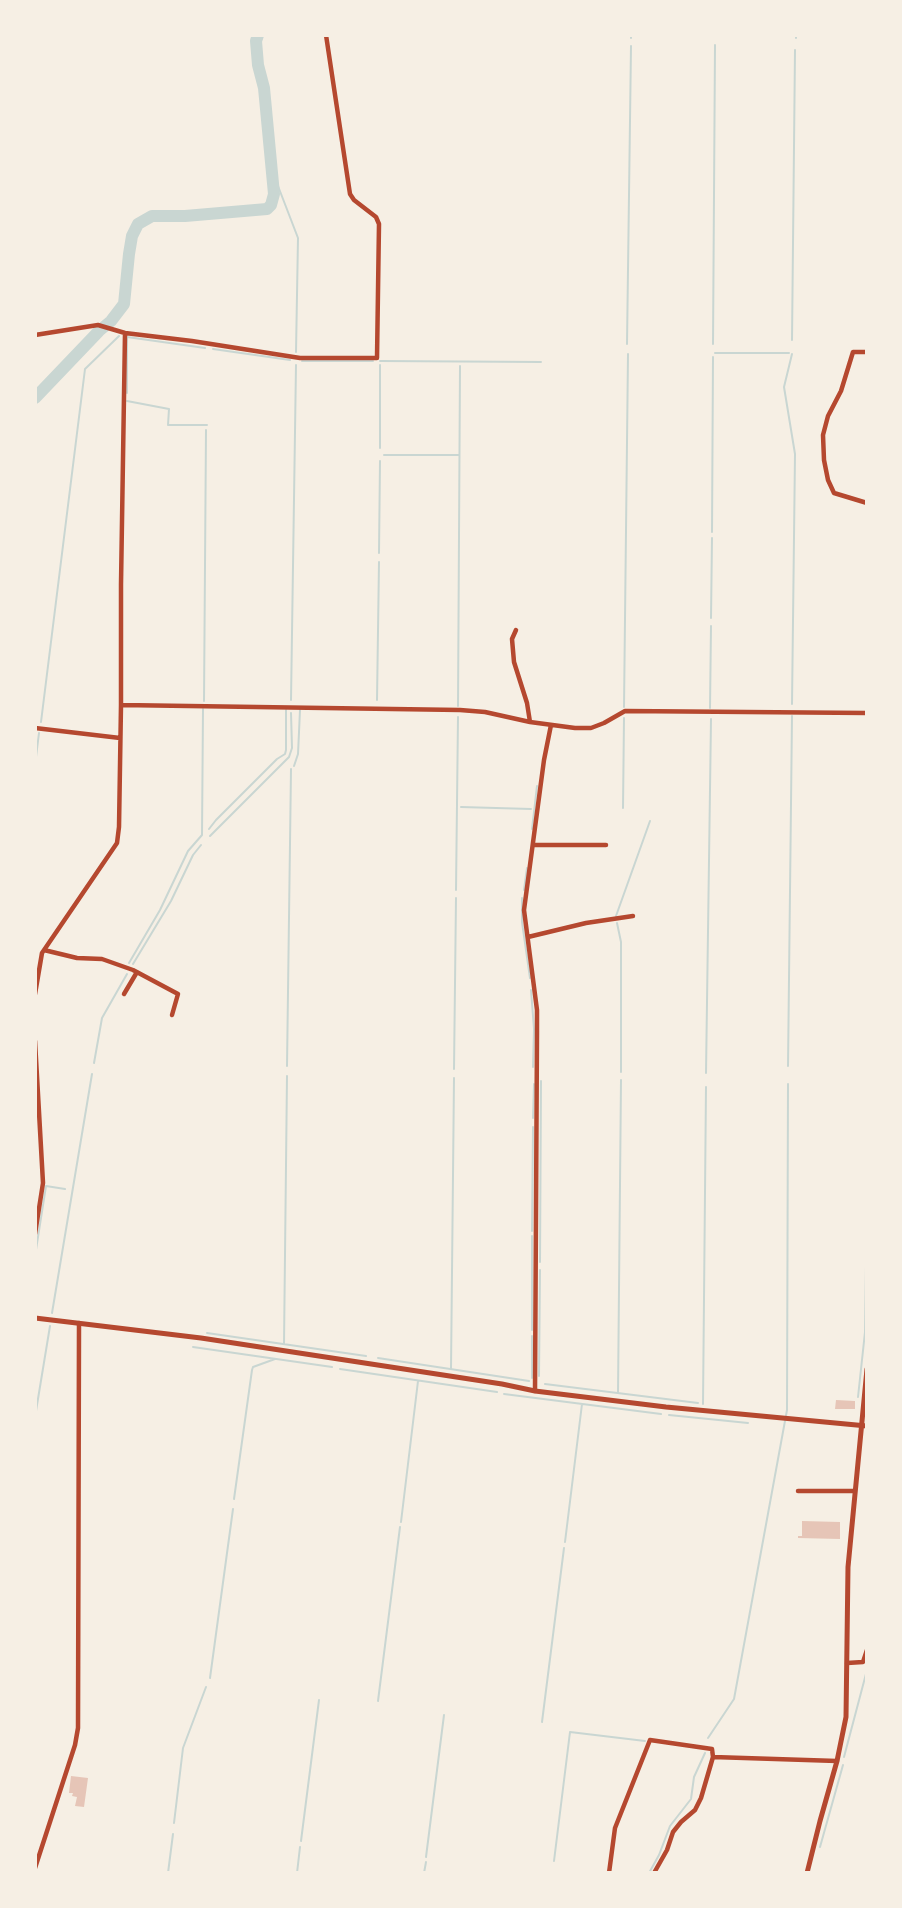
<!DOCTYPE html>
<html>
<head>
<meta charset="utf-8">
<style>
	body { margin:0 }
	#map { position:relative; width:902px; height:1908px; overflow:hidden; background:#f6efe4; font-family:"Open Sans",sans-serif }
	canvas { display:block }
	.frame { position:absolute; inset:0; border:37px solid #f6efe4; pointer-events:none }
</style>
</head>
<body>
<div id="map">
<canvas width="902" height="1908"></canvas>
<div class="frame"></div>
</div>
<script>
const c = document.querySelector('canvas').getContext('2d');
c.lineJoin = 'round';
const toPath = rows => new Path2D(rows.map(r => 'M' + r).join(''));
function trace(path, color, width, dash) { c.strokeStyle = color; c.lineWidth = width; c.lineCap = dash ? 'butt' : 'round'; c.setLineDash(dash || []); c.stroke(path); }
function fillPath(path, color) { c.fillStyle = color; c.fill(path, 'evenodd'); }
trace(toPath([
	[631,38,631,35],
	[796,38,796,35],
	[273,181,278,186,298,238,296,352],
	[792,340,795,50],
	[627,344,631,46],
	[713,344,715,45],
	[213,349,290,360],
	[715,353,789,353],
	[792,354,784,387,795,454,792,704],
	[302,361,373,361],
	[380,361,541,362],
	[127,393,127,337,205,348],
	[127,401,169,409,168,425,207,425],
	[380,448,380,365],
	[384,455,459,455],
	[712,532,713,357],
	[379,553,380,461],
	[711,618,712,538],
	[291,700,296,365],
	[377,700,379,562],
	[204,701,206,430],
	[458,706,460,366],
	[624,707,628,354],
	[710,708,711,626],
	[41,722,85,369,119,336],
	[35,765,39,733],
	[294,766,298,754,300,710],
	[461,807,531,809],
	[623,808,624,718],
	[209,829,216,820,277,759,285,754,286,750,286,710],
	[532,829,537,786],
	[210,836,289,757,292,748,291,713],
	[456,890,458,717],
	[524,890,527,868],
	[522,898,522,922,530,978],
	[616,916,650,821],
	[617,923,621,942,621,1072],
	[129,963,160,910,188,851,202,835,203,709],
	[133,964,171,901,193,855,201,845],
	[531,990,534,1029,533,1067],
	[94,1063,102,1018,127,974],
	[287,1066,291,769],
	[788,1066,792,716],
	[454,1069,456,898],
	[706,1073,711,719],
	[533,1118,534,1084],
	[532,1231,533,1127],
	[35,1256,46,1186,65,1189],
	[866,1259,867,1167],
	[540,1262,541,1081],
	[52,1313,92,1074],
	[532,1330,532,1236],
	[207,1333,366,1356],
	[284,1344,287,1076],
	[193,1347,332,1367],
	[378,1358,529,1381],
	[340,1369,497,1392],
	[451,1369,454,1078],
	[539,1376,540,1270],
	[532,1378,532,1336],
	[545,1384,698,1403],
	[618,1393,621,1080],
	[504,1394,661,1414],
	[858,1397,865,1332,866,1266],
	[703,1404,706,1087],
	[669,1415,748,1423],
	[35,1417,50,1326],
	[234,1499,252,1370,253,1367,275,1359],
	[401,1522,418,1381],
	[565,1542,582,1404],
	[210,1678,233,1509],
	[378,1701,400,1527],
	[542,1722,564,1548],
	[708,1738,734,1699,787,1410,788,1084],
	[844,1757,867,1670],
	[174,1823,183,1748,206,1687],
	[301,1841,319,1700],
	[820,1847,843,1765],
	[426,1857,444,1715],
	[554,1861,570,1732,645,1741],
	[168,1873,173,1834],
	[297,1873,300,1847],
	[424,1873,426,1862],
	[649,1873,659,1855,670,1826,691,1799,694,1777,705,1753]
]), '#c9d6d2', 2);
trace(toPath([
	[35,398,99,331,111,321,124,304,129,254,132,236,138,224,152,216,185,216,267,209,271,205,274,194,264,88,258,65,256,41,258,35]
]), '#c9d6d2', 12);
fillPath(toPath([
	[836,1400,855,1401,855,1409,835,1409],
	[802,1521,840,1522,840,1539,798,1538,798,1536,802,1536],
	[71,1776,88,1778,84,1807,75,1806,77,1797,72,1796,73,1793,69,1793]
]), '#e6c5b7');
trace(toPath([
	[35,335,98,325,125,333,192,341,300,358,377,358,379,224,376,217,354,200,350,194,326,35],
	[867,352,853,352,841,391,828,416,823,435,824,460,828,480,834,493,867,503],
	[516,630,512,639,514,662,527,703,530,722],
	[121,705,460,710,485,712,530,722,575,728,591,728,604,723,625,711,867,713],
	[35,728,120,738],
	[533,845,606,845],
	[528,937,586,923,633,916],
	[44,950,77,958,102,959,133,970,178,994,172,1015],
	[35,994,42,953,117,843,119,827,121,705,121,584,125,333],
	[124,994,137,972],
	[35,1041,43,1183,35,1234],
	[535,1391,537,1031,537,1010,524,910,544,760,551,725],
	[798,1491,854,1491],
	[847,1663,863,1662,867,1650],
	[35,1868,75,1745,78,1728,79,1323],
	[609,1873,615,1828,650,1740,712,1749,713,1757,837,1761],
	[654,1873,667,1850,673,1832,681,1822,695,1810,701,1798,713,1757]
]), '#b5482f', 4.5);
trace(toPath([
	[807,1873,820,1821,837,1761,846,1717,848,1567,867,1369]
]), '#b5482f', 5);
trace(toPath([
	[35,1318,201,1338,502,1384,535,1391,666,1407,867,1426]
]), '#b5482f', 5);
</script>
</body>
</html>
